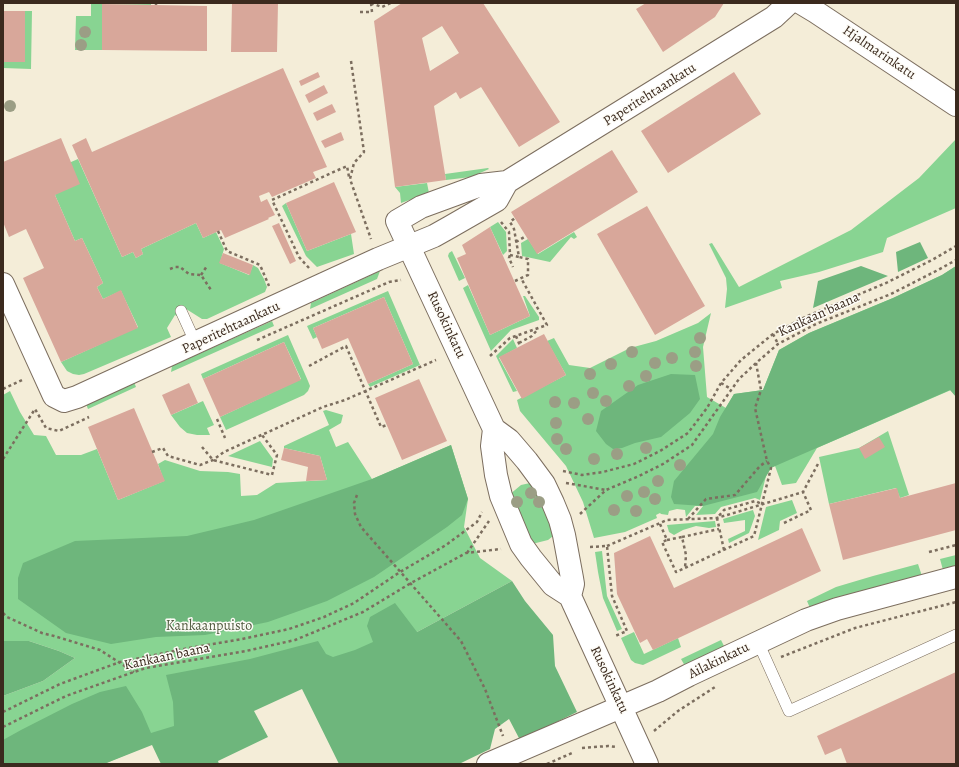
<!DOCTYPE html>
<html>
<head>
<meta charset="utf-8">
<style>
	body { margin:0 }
	#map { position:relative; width:959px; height:767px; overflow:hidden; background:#f4edd8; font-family:Alegreya,serif }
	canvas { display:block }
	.frame { position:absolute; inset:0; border:4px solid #3b2a1e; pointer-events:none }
</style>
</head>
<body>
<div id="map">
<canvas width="959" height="767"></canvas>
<div class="frame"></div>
</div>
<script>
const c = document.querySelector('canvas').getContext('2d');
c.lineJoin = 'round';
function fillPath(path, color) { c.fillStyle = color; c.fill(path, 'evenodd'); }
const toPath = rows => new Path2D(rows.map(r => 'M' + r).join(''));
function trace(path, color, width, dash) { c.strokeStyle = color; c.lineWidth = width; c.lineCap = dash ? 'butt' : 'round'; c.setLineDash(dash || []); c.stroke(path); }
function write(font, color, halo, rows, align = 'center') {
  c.font = font + ' Alegreya,serif'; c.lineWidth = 3; c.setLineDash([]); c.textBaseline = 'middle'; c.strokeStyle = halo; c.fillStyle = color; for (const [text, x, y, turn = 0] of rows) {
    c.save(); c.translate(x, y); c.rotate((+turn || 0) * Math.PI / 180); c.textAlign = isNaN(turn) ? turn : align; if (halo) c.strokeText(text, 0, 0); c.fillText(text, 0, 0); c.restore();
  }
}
fillPath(toPath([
	[91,3,151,3,151,5,102,4,102,50,75,50,76,16,91,16],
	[25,11,32,11,31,69,3,68,3,62,25,62],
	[956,139,956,208,887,238,883,252,819,272,780,281,782,288,725,308,727,289,726,278,709,244,712,243,739,287,851,230,919,178],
	[78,159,122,257,133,252,136,258,143,254,141,249,196,223,203,238,216,232,224,249,220,263,249,275,253,265,258,268,264,279,267,287,265,292,207,319,202,319,183,307,177,316,175,315,167,328,171,337,84,374,79,375,73,374,67,371,61,362,138,327,121,291,103,299,97,287,103,283,82,238,75,241,55,195,71,162],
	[488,168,489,169,471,177,446,180,445,174],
	[427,183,429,193,401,203,400,193,395,187],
	[286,203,307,251,351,234,354,254,317,267,306,256,282,206],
	[498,222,506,232,507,251,503,255,490,227],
	[574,232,577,237,574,239,571,237,550,262,522,256,521,243,528,239,538,254],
	[452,251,465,278,459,281,448,256,449,253],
	[956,266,951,390,817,448,796,483,782,485,775,466,771,468,766,476,760,500,755,498,721,507,715,514,696,515,703,506,695,506,686,517,685,510,677,509,669,511,668,515,661,514,660,513,656,515,657,518,625,532,594,538,583,502,566,466,520,411,517,400,566,375,547,341,554,338,569,365,590,368,630,348,656,341,698,323,711,313,703,347,707,397,726,408,734,394,763,390,779,350,793,342,809,333,893,298,942,275],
	[380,271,377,279,310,309,311,303],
	[468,285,490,335,530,316,523,296,525,296,539,317,539,320,511,330,491,351,463,288],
	[388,291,420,365,370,387,368,384,413,364,384,297,313,328,317,337,313,339,307,326],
	[272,321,274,326,171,372,172,366],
	[288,335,308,381,310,386,308,391,304,395,226,430,220,417,301,379,284,342,203,379,201,374],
	[513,339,517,348,499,358,517,391,513,392,496,356],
	[134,382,136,387,88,409,86,404],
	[10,391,20,412,34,435,46,436,56,455,81,455,97,449,118,500,164,481,158,464,165,460,200,471,228,472,240,474,241,496,257,495,276,483,327,480,320,456,284,448,284,446,329,425,323,411,326,410,343,415,341,423,329,430,336,447,348,442,372,479,451,445,468,499,464,527,480,558,512,581,417,632,104,764,3,764,3,696,43,681,75,658,59,651,29,641,3,641,3,395],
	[203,401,214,425,207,428,210,435,197,435,187,433,180,427,171,415],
	[888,431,909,495,900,498,896,488,829,504,819,457,859,448],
	[260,441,273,459,272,467,228,456],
	[530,483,534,483,557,533,548,540,532,544,509,495,521,485],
	[792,500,797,513,780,521,779,530,758,540,766,507],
	[753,510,755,516,749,533,729,543,728,539,745,531,745,520,724,523,723,519],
	[715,521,716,527,709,528,696,526,683,530,674,535,669,532,667,525],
	[602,551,607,596,622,629,617,631,603,598,598,572,595,552],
	[956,555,956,566,943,570,940,559],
	[918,564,922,576,810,608,807,601,836,587,873,576],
	[634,632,644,654,678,638,681,647,643,665,635,663,631,660,621,638],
	[721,640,725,648,685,666,681,659]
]), '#88d492');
fillPath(toPath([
	[920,242,928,258,898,272,896,252],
	[861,266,888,276,813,308,818,281],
	[956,266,956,397,950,390,773,467,771,468,757,492,703,506,674,504,671,497,674,481,713,434,720,417,734,394,763,390,779,350,809,333,893,298,942,275],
	[671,374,695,375,700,399,690,413,661,437,635,443,622,448,613,449,606,444,596,431,601,411,638,385],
	[451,445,468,499,462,515,447,527,374,577,327,601,268,622,205,635,156,637,111,644,66,633,18,599,18,578,23,563,75,541,187,536,254,520,372,479],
	[512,581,525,601,553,635,555,666,577,712,520,740,509,719,495,729,490,749,459,764,339,764,302,689,254,711,268,737,218,761,219,764,161,764,152,745,104,764,3,764,3,740,21,730,72,704,100,692,126,686,142,712,151,733,174,726,173,702,166,675,250,659,318,641,326,654,333,657,355,650,373,642,367,626,370,617,395,603,417,632],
	[3,641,29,641,59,651,75,658,43,681,3,696]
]), '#6eb67c');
fillPath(toPath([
	[232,3,278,3,277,52,231,52],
	[402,3,483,3,560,122,519,147,481,87,460,99,456,92,434,106,446,180,395,187,374,21],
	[442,26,459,53,430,71,422,38],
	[646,3,724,3,715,17,663,52,636,9],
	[102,4,207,6,207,51,102,50],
	[3,11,25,11,25,62,3,62],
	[283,68,327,167,313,172,316,178,272,197,269,192,259,196,261,202,267,199,275,215,268,218,269,219,225,238,221,230,203,238,196,223,141,249,143,254,136,258,133,252,122,257,72,145,86,138,92,152],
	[318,72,320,77,301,86,299,81],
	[734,72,761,114,668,173,641,131],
	[324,85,328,93,309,103,305,95],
	[332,104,336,112,317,121,313,113],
	[341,132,344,140,325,148,321,141],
	[61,138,80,184,55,195,75,241,82,238,103,283,97,287,103,299,121,290,138,328,61,362,23,278,44,268,26,229,9,237,3,222,3,162],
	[612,150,638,192,537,254,511,212],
	[334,182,356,232,307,251,286,203],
	[647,206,705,306,655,335,597,234],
	[279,223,296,261,290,264,272,226],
	[490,227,530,316,490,335,457,258,466,254,462,245],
	[223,253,253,265,250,275,219,263],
	[384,297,413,364,368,384,348,338,322,349,313,328],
	[544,334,566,375,522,399,499,357],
	[284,342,301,380,220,417,203,379],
	[419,379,447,441,402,460,375,398],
	[189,383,198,403,171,415,162,395],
	[134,408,165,481,118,500,88,427],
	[879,437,885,447,865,459,859,448],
	[284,448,320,456,327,480,306,481,308,467,281,460],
	[956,483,956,530,843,560,829,504,897,488,900,498],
	[802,528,821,571,653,650,647,639,640,643,617,594,614,553,650,536,674,588],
	[956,672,956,764,847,764,841,748,825,755,817,736]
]), '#d8a79a');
const service = toPath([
	[181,311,196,344],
	[758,642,789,711,956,635]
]);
const minor = toPath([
	[801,3,816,12,956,105],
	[507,182,481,185,421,207,397,221,494,429,509,440,527,461,544,484,553,503,560,520,564,535,572,578,573,584,570,596],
	[3,284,54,396,64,401,77,397,378,259,434,236,450,227,497,200,507,182,774,17,789,3],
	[494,429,492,446,496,475,501,496,521,544,531,558,553,585,570,596,647,764],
	[488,764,658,691,689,675,806,620,837,609,956,577]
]);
trace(service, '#7c6e5f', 12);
trace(minor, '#7c6e5f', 24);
trace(toPath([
	[156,3,156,5],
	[371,3,382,7,391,3],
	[360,12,372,12,371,3],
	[351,61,364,152,354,163,350,179,371,239],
	[501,222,509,232,510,255,509,258,513,267],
	[218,231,227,251,260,265,269,286],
	[516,242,526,236],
	[510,255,519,257,514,229,510,222,515,218],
	[309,268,299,257,272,200,347,166,349,177],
	[170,269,175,267,180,267,189,274,201,275,211,290],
	[201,275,207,266],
	[515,281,528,275,528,259,519,257],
	[773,334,778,344],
	[516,336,520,346],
	[257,340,389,282,401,280],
	[519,343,532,336,538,329],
	[490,356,510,338,547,325,521,278],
	[309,366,346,346,381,427,387,425],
	[721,383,731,389],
	[3,389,22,380],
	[217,419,225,438],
	[202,447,213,460,272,475,277,455,262,435],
	[152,452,163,448,168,456,200,465,213,460,224,452,323,407,345,400,436,360],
	[3,459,35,409,46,428,59,431,89,417],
	[563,471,582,475,603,472,634,464,660,451,688,433,707,408,721,383,741,360,773,334,805,317,886,283,932,260,956,246],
	[566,483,606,490],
	[357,495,354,503,355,514,361,527,461,641,485,689,503,736],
	[580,514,606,490,639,476,663,464,692,445,739,379,756,363,778,344,816,324,891,294,938,270,956,260],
	[688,519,706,499,735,495,760,466,767,461],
	[784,523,811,510,803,492],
	[660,524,667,540,662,542,676,572,754,536,771,468,767,461,755,408,761,390,756,363],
	[682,537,719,529],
	[667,540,682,537,686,555,685,568],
	[607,546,667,520,717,518,803,492,819,462],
	[590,547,607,546,612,596,627,631,615,636],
	[724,550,717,518,724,510,755,501,762,504],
	[929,552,956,545],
	[467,553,489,521],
	[3,613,7,617,42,633,54,636,100,650,134,672],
	[781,657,855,628,956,602],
	[3,712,60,684,120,662,189,648,242,639,289,629,324,617,354,603,400,572,446,545,477,522,482,512],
	[3,727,66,696,134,672,146,668,246,651,295,640,363,612,411,583,466,553,501,549],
	[654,731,678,711,715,687],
	[582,748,608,746,617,747],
	[547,764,572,753]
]), '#7c6e5f', 2.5, [3, 3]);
trace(service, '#fff', 11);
trace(minor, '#fff', 22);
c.fillStyle = '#9b9e85';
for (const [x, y] of [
	[85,32],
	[81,45],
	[10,106],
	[700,338],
	[632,352],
	[695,352],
	[672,358],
	[655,363],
	[611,364],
	[696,366],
	[590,374],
	[646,376],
	[629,386],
	[593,393],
	[606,401],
	[555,402],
	[574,403],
	[588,419],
	[556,423],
	[557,439],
	[646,448],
	[566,449],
	[617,454],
	[594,459],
	[680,465],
	[658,481],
	[644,492],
	[531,493],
	[627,496],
	[655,499],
	[517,502],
	[539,502],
	[614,510],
	[636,511]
]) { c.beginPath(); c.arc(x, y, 6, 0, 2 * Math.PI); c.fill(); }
write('14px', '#3b2a1e', '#fdfcf7', [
	["Hjalmarinkatu",879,53,34],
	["Paperitehtaankatu",650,95,-32],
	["Kankaan baana",819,315,-25],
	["Rusokinkatu",446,325,65],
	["Paperitehtaankatu",231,328,-25],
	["Kankaan baana",167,657,-12],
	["Ailakinkatu",719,661,-26],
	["Rusokinkatu",609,680,65]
]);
write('14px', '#525d41', '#fdfcf7', [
	["Kankaanpuisto",209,627]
]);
</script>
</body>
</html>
